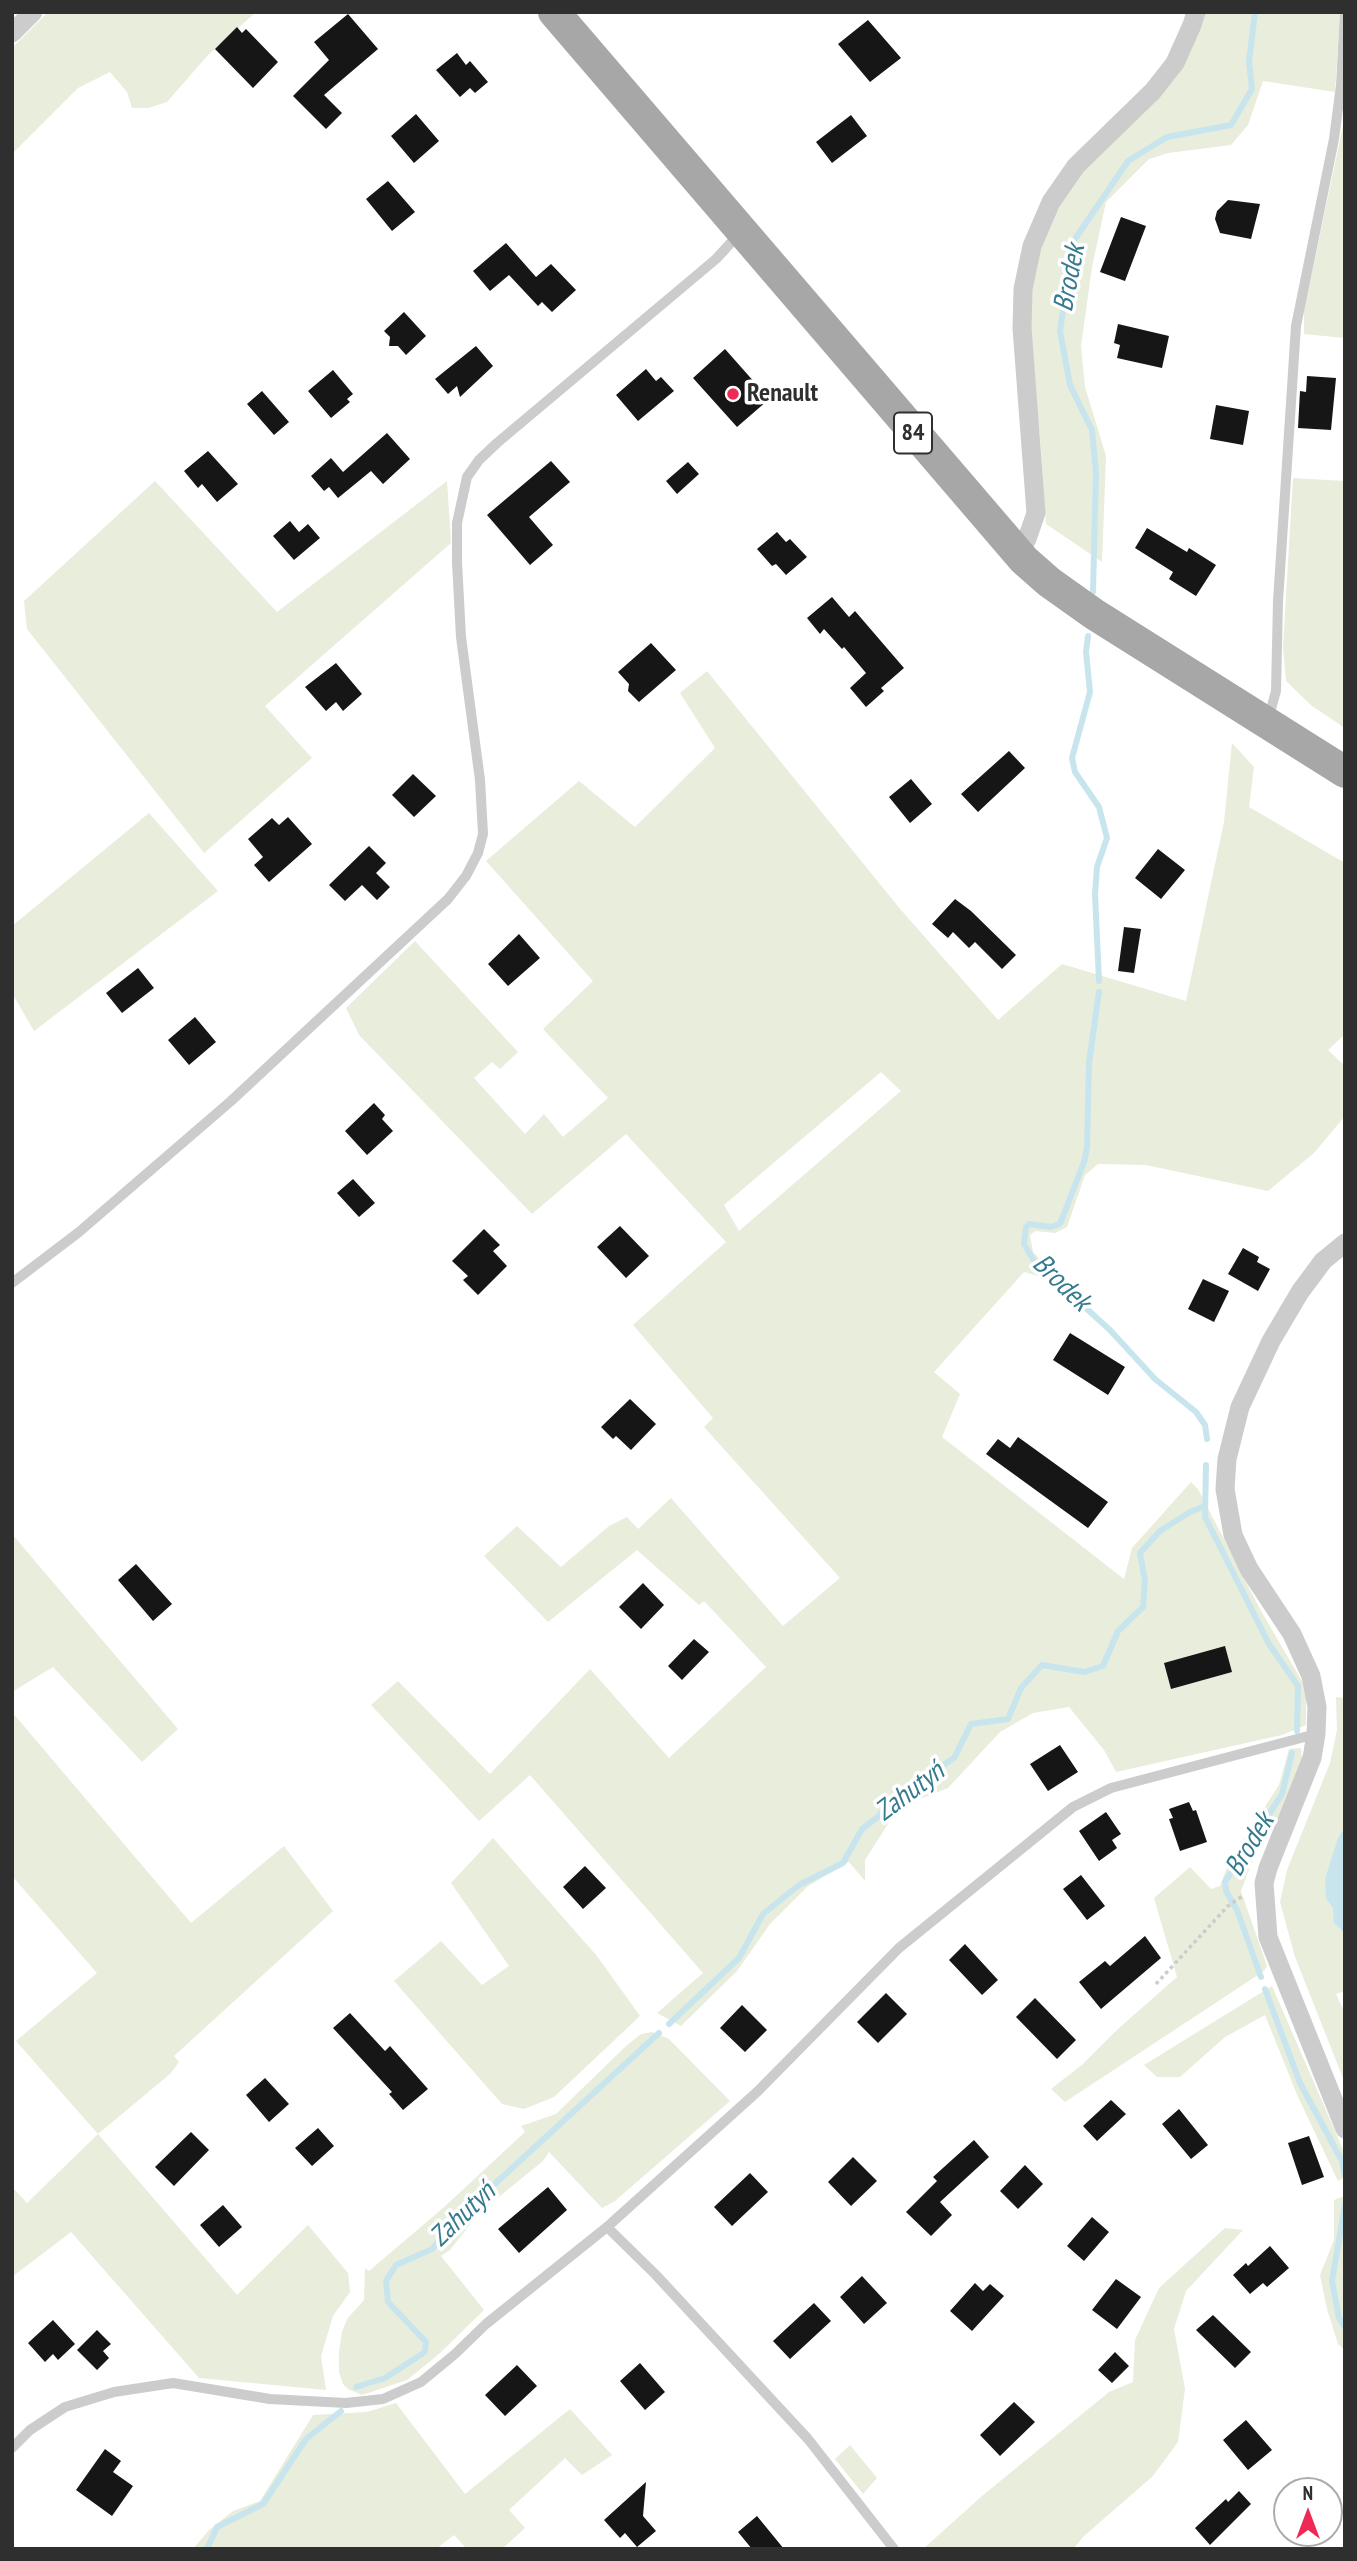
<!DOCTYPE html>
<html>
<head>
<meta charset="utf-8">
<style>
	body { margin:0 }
	#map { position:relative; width:1357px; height:2561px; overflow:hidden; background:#fff; font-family:"PT Sans Narrow",sans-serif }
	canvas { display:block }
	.frame { position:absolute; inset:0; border:14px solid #2f2f2f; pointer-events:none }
	.north { position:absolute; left:1273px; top:2477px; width:70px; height:70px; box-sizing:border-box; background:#fff; border:2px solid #acacac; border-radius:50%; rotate:0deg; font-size:19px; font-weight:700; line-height:28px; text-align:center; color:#2f2f2f }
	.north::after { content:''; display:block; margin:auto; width:24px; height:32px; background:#ee2955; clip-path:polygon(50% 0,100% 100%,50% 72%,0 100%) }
</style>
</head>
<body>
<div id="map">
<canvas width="1357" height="2561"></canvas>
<div class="frame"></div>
<div class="north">N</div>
</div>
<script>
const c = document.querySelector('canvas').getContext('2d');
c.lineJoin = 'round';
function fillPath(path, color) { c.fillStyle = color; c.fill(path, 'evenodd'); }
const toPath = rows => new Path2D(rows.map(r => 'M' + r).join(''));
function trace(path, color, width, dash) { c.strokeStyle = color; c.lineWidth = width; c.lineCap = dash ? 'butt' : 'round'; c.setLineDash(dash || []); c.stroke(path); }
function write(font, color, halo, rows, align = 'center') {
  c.font = font + ' "PT Sans Narrow",sans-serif'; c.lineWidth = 7; c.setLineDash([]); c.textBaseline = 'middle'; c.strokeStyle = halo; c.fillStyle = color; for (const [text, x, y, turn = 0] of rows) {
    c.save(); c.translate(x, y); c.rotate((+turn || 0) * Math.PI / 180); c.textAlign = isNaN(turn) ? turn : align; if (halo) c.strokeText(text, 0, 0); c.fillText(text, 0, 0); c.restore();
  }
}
fillPath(toPath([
	[48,12,256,12,208,55,167,102,148,108,132,108,127,92,110,72,78,88,12,154,12,48],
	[1201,12,1340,12,1335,92,1263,81,1248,125,1231,145,1168,153,1149,159,1106,202,1092,267,1081,346,1085,387,1106,456,1102,562,1046,524,1040,436,1031,366,1028,303,1034,260,1054,211,1079,172,1125,128],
	[1345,116,1345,338,1304,334,1304,311],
	[1293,478,1345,481,1345,728,1312,706,1286,681,1283,647],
	[155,481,277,612,447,481,451,543,265,706,312,758,204,853,27,629,24,601],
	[707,671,901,910,998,1020,1062,964,1186,1001,1224,822,1232,743,1254,767,1249,807,1345,863,1345,1034,1328,1050,1345,1066,1345,1116,1314,1153,1268,1191,1146,1165,1098,1164,1085,1175,1067,1227,1055,1233,1035,1231,1030,1235,1033,1252,1062,1282,1024,1272,934,1372,960,1394,942,1437,1124,1579,1132,1548,1191,1482,1198,1489,1261,1611,1306,1688,1306,1725,1282,1735,1116,1772,1104,1750,1069,1707,1033,1713,1000,1732,948,1788,885,1813,888,1824,865,1860,865,1881,849,1862,808,1886,770,1924,737,1971,681,2026,657,2013,703,1973,530,1775,479,1821,371,1705,398,1681,490,1774,590,1669,669,1758,766,1667,704,1601,699,1605,637,1550,548,1622,484,1556,517,1526,561,1567,609,1526,627,1517,638,1529,671,1498,783,1626,840,1578,704,1427,713,1418,633,1325,726,1242,626,1134,532,1214,359,1035,346,1008,415,941,518,1052,500,1069,492,1062,474,1078,525,1134,544,1114,563,1137,608,1098,543,1029,593,981,486,861,579,781,635,827,715,748,680,693],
	[881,1072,901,1091,739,1231,724,1205],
	[149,813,218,891,34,1031,12,993,12,926],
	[12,1534,178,1729,142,1762,53,1667,12,1692],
	[1336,1697,1345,1698,1345,1991,1336,1994,1345,2013,1345,2083,1295,1957,1280,1902,1287,1870,1330,1763,1337,1730],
	[12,1712,191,1923,284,1846,333,1911,174,2056,179,2062,170,2074,98,2134,237,2295,308,2225,348,2273,350,2292,333,2316,321,2356,326,2390,199,2378,71,2232,12,2277,12,2187,27,2203,98,2134,16,2041,97,1973,12,1876],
	[1301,1748,1302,1760,1282,1811,1253,1859,1241,1891,1267,1966,1264,1971,1065,2102,1051,2089,1083,2064,1119,2028,1177,1977,1154,1898,1190,1867,1211,1889,1220,1886,1229,1862,1279,1785,1289,1749],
	[493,1838,597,1956,640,2016,554,2097,524,2109,502,2104,394,1981,441,1941,482,1985,509,1966,451,1883],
	[1272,1986,1345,2154,1345,2177,1338,2181,1298,2097,1265,2015,1225,2037,1180,2077,1157,2077,1144,2065],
	[652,2032,669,2039,730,2101,615,2201,602,2208,549,2152,543,2161,479,2213,450,2250,441,2256,484,2310,439,2354,407,2380,362,2395,348,2389,343,2384,339,2372,339,2352,342,2332,347,2319,364,2300,365,2268,369,2271,443,2208,525,2132,521,2126,556,2114,626,2046,641,2034],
	[1345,2196,1345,2350,1338,2344,1327,2309,1320,2275,1334,2240,1334,2200],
	[1225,2228,1243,2230,1186,2291,1174,2329,1185,2389,1178,2442,1153,2476,1084,2536,1073,2549,923,2549,982,2496,1109,2392,1133,2382,1135,2340,1159,2288],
	[396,2403,465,2494,570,2409,612,2455,582,2475,565,2458,509,2510,525,2528,502,2549,467,2549,454,2535,436,2549,193,2549,209,2530,233,2511,260,2501,313,2415,367,2412],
	[850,2445,877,2478,863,2494,835,2459]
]), '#e8eddc');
fillPath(toPath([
	[1345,1828,1345,1933,1334,1923,1333,1908,1326,1898,1325,1879,1338,1838]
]), '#c8e5ee');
trace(toPath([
	[1093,592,1096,473,1092,430,1070,385,1060,331,1073,242,1128,161,1167,137,1231,125,1252,89,1249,62,1255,12],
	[1088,636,1086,652,1090,692,1072,758,1075,772,1099,807,1107,838,1097,867,1095,894,1099,981],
	[1099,992,1089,1063,1087,1148,1084,1162,1060,1224,1051,1227,1029,1224,1026,1227,1024,1244,1034,1261,1110,1330,1155,1379,1196,1412,1205,1425,1207,1439],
	[1206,1465,1205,1517,1269,1644,1298,1686,1297,1731],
	[1261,1977,1237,1910,1226,1891,1225,1882,1282,1794,1292,1753],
	[1265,1989,1300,2083,1342,2161,1345,2175],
	[669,2024,739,1958,763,1914,799,1885,843,1863,862,1829,879,1816,889,1802,954,1758,971,1724,1008,1719,1021,1688,1042,1665,1084,1672,1103,1666,1118,1631,1143,1607,1145,1581,1140,1553,1160,1531,1190,1512,1205,1506],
	[1345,2205,1332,2281,1339,2318,1345,2327],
	[356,2387,385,2378,425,2352,426,2342,388,2302,386,2281,396,2265,432,2249,473,2204,659,2033],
	[207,2549,217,2527,263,2504,306,2439,341,2411]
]), '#c8e5ee', 6);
fillPath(toPath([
	[348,14,378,49,324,95,342,113,326,129,293,96,329,60,314,42],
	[868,20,901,58,870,82,838,44],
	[237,27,242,33,246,29,278,62,253,88,215,49],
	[457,53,466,65,470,61,488,82,475,93,470,88,460,97,436,70],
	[416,114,439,141,414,163,391,136],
	[851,115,867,136,832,163,816,142],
	[388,181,415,212,392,231,366,199],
	[1228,200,1260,204,1251,239,1220,233,1215,219,1217,211],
	[1121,217,1146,226,1125,281,1100,272],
	[506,243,536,277,551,264,576,290,552,312,542,302,538,306,509,275,490,291,473,271],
	[404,312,426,336,406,355,398,346,389,346,390,337,384,331],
	[1118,324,1169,336,1162,368,1117,358,1120,345,1114,343],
	[476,346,493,366,460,397,457,386,448,394,435,379],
	[725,349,756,384,754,387,767,401,737,427,693,378],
	[646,369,656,381,661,377,674,391,638,421,616,395],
	[333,370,353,394,347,399,350,402,331,418,308,391],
	[1307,376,1336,378,1331,430,1298,428,1300,391,1306,392],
	[262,391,289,422,274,435,247,404],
	[1216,405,1249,411,1243,445,1210,439],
	[387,433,410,459,383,484,371,471,338,498,329,487,324,491,311,476,331,458,343,472],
	[208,451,238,484,217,502,202,484,198,488,184,471],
	[551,461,570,482,529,517,553,545,530,565,487,515],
	[688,462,699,474,677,494,666,481],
	[290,521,299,532,308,524,320,538,294,560,273,536],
	[1147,528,1187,552,1189,548,1216,565,1196,596,1169,579,1173,572,1135,548],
	[777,532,786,542,790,539,807,557,786,575,776,564,772,566,757,549],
	[832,597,849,617,855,611,904,668,881,688,884,691,866,707,850,688,866,673,844,647,842,649,824,629,820,634,807,618],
	[651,643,676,670,639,702,628,691,629,684,618,672],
	[336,663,362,694,343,711,336,702,326,711,305,687],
	[1009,751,1025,768,978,812,961,794],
	[413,774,436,796,414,817,392,795],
	[911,779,932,804,910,823,889,797],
	[288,817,312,844,269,882,254,865,263,857,248,839,272,818,279,825],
	[369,846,386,863,376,873,390,887,377,900,362,885,345,901,329,885],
	[1158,849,1185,870,1161,899,1135,878],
	[955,899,971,911,1016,955,1002,969,975,942,969,948,953,932,948,938,932,924],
	[1124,927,1141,929,1134,973,1118,971],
	[519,934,540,958,508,986,488,964],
	[138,968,154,988,122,1013,106,993],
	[195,1017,216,1042,189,1065,168,1040],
	[374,1103,385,1115,382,1119,393,1131,367,1155,345,1131],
	[353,1179,375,1203,359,1217,337,1193],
	[620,1226,649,1256,626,1278,597,1247],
	[484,1229,500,1245,493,1251,507,1266,478,1295,463,1280,468,1276,452,1261],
	[1243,1248,1259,1257,1257,1262,1270,1269,1258,1291,1228,1274],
	[1203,1279,1229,1291,1214,1322,1188,1309],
	[1070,1333,1125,1367,1108,1395,1053,1360],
	[630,1399,656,1424,631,1450,616,1436,613,1439,601,1427],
	[1018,1437,1108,1502,1088,1528,986,1454,998,1439,1010,1448],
	[136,1564,172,1604,153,1621,118,1580],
	[643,1583,664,1605,641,1629,619,1607],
	[694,1639,709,1652,682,1680,668,1666],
	[1225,1646,1232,1672,1171,1689,1164,1663],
	[1060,1745,1078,1772,1048,1791,1030,1764],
	[1189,1802,1193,1811,1196,1810,1207,1842,1180,1851,1169,1819,1173,1818,1169,1809],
	[1106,1812,1121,1834,1112,1840,1117,1848,1099,1861,1079,1831],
	[585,1866,606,1888,583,1909,563,1887],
	[1081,1875,1105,1906,1087,1920,1063,1889],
	[1145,1936,1161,1958,1101,2009,1079,1982,1105,1961,1110,1966],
	[965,1944,998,1980,982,1995,949,1960],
	[886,1993,907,2014,878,2043,857,2022],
	[1035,1998,1076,2040,1057,2059,1016,2017],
	[742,2005,767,2030,745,2052,720,2028],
	[350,2013,385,2051,390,2046,428,2089,403,2110,389,2094,392,2092,333,2028],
	[265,2078,289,2104,269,2122,246,2095],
	[1111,2100,1126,2114,1097,2141,1083,2126],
	[1179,2109,1208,2145,1191,2159,1162,2124],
	[318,2128,334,2146,312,2166,295,2148],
	[191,2132,209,2150,174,2186,155,2167],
	[1309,2136,1324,2177,1302,2185,1288,2143],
	[974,2140,989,2157,940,2202,952,2215,931,2236,906,2212,937,2181,933,2177],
	[853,2157,877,2181,851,2206,828,2182],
	[1025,2165,1043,2184,1018,2209,1000,2191],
	[750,2173,768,2192,732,2226,714,2207],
	[548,2187,567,2210,519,2253,498,2229],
	[223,2205,242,2227,219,2247,200,2225],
	[1092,2217,1109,2232,1084,2261,1067,2246],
	[1270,2246,1289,2268,1267,2287,1263,2283,1250,2294,1233,2275,1246,2263,1248,2266],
	[862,2276,887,2303,864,2324,840,2297],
	[1116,2279,1141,2297,1117,2329,1092,2310],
	[975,2283,983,2291,990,2284,1004,2296,972,2331,950,2311],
	[814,2303,831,2321,790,2359,773,2341],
	[1213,2315,1251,2352,1235,2368,1196,2330],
	[53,2320,75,2344,58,2360,53,2354,45,2362,28,2343],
	[97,2330,111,2344,103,2351,109,2358,97,2370,77,2350],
	[1115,2352,1129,2366,1112,2383,1098,2370],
	[640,2363,665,2392,645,2410,620,2381],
	[517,2365,537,2386,505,2416,485,2395],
	[1014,2402,1035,2422,1000,2456,980,2435],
	[1246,2420,1272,2450,1248,2470,1223,2440],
	[105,2449,121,2461,113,2472,133,2486,112,2516,76,2490],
	[646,2482,643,2516,656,2531,637,2547,625,2533,620,2538,604,2520],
	[1239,2491,1251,2504,1210,2545,1195,2528,1226,2499,1228,2502],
	[757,2516,784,2549,752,2549,738,2532]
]), '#161616');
trace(toPath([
	[1156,1984,1228,1906,1244,1895]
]), '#ccc', 3.5, [3.5, 3.5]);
trace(toPath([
	[1268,720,1276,691,1278,601,1296,326,1334,139,1341,85,1345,12],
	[12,1283,79,1232,231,1101,448,899,466,876,478,853,483,834,480,780,461,637,457,562,457,523,467,477,479,460,497,443,716,259,738,235],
	[607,2227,655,2274,808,2439,894,2549],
	[12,2448,30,2430,65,2407,114,2392,173,2383,270,2399,346,2403,383,2399,421,2382,455,2354,486,2324,607,2227,757,2092,899,1948,1073,1807,1111,1788,1316,1734]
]), '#ccc', 10);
trace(toPath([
	[12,33,33,12],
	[1017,553,1027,539,1036,513,1022,328,1023,289,1032,246,1051,202,1076,166,1153,91,1175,63,1192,25,1196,12],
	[1345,1243,1323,1261,1300,1292,1271,1341,1240,1407,1227,1459,1225,1489,1233,1535,1249,1569,1292,1634,1311,1676,1317,1707,1316,1734,1312,1758,1268,1868,1264,1883,1268,1937,1345,2129]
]), '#ccc', 19);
trace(toPath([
	[554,12,1024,560,1049,582,1094,614,1345,772]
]), '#a7a7a7', 32);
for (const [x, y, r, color] of [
	[733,394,7,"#ee2955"]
]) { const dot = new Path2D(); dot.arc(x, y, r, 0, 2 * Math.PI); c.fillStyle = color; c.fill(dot); trace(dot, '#fff', 2.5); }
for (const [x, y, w] of [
	[913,433,38]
]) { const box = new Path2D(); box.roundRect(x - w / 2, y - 20.5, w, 41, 5); c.fillStyle = '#fff'; c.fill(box); trace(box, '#2f2f2f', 2); }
write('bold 24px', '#2f2f2f', null, [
	["84",913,433]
]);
write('bold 26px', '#2f2f2f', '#fff', [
	["Renault",747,394]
], 'left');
write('italic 28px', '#367a8f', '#fff', [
	["Brodek",1070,278,-79],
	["Brodek",1061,1283,44],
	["Zahutyń",910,1792,-37],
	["Brodek",1250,1845,-59],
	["Zahutyń",463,2215,-44]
]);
</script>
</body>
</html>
